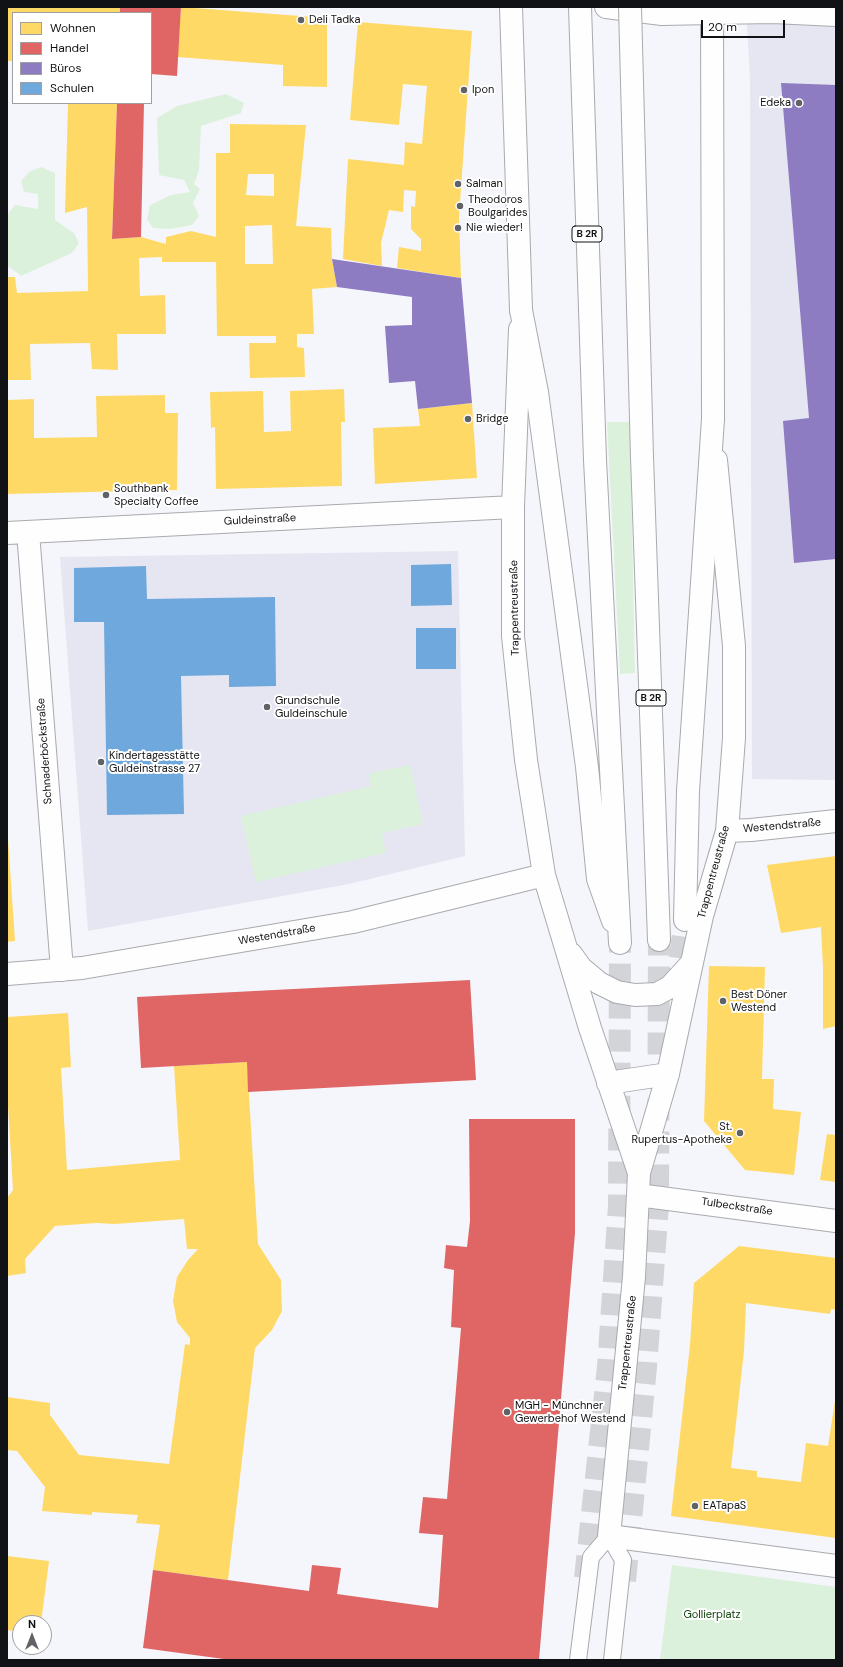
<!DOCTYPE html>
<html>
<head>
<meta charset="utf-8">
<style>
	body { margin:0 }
	#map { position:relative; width:843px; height:1667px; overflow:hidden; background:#f5f6fb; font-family:"DM Sans",sans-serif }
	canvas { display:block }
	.frame { position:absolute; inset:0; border:8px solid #111215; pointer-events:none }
	.legend { position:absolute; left:12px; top:12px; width:140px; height:92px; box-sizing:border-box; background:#fff; border:1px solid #a0a0a1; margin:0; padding:5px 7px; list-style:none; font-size:12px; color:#111215 }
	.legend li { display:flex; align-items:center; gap:8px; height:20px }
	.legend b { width:20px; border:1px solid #a0a0a1 }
	.north { position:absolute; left:12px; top:1615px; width:40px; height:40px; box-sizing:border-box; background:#fff; border:1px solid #a0a0a1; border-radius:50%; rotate:0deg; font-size:11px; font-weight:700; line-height:16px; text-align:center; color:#111215 }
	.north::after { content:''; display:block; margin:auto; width:14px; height:18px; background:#616266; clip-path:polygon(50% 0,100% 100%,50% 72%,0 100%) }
	.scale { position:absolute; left:701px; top:20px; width:84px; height:18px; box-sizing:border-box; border:2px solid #111215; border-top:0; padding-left:5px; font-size:12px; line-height:14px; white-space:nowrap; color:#111215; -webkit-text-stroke:3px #fff; paint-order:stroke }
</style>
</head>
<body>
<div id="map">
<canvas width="843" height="1667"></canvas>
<div class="frame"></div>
<ul class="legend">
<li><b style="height:11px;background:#ffd966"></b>Wohnen</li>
<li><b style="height:11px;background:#e06666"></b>Handel</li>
<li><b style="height:11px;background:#8e7cc3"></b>Büros</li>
<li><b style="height:11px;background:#6fa8dc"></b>Schulen</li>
</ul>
<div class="north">N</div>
<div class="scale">20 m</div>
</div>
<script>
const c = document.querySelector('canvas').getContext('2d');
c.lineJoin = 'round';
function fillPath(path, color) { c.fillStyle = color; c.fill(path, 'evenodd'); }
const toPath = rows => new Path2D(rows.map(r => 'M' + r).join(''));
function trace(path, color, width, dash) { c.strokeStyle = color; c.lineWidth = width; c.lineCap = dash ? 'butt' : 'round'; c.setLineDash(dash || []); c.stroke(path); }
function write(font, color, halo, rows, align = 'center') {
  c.font = font + ' "DM Sans",sans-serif'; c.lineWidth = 4; c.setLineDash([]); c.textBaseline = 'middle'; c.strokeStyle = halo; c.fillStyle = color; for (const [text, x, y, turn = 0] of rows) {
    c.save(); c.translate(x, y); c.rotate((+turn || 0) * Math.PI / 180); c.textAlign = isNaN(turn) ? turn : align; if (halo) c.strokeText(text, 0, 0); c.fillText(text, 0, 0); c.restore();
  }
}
fillPath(toPath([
	[746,7,836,8,836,780,752,779,750,78],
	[458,551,465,856,349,884,88,931,60,557]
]), '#e5e6f2');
fillPath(toPath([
	[226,94,244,103,241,113,201,126,199,171,194,184,200,189,193,203,199,216,192,225,170,229,153,228,147,219,150,205,171,195,190,192,184,180,159,175,157,118,177,106],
	[41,167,55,173,55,220,74,233,79,243,72,253,21,276,7,265,7,215,15,205,38,209,38,194,24,192,21,181,29,172],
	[607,422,630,422,635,673,620,674],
	[410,765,423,824,382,833,386,853,256,882,241,816,371,786,369,773],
	[672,1565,836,1587,836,1660,660,1660]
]), '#dcf1dc');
fillPath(toPath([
	[7,7,120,7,120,13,13,13,13,61,7,61],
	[181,7,327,18,327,87,283,86,283,65,177,57],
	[358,22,472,31,459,217,461,278,397,268,399,247,421,251,421,239,411,229,411,206,415,207,416,191,404,190,403,212,389,210,381,243,382,266,343,259,348,159,404,165,405,142,422,144,427,86,403,84,399,125,350,120],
	[68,103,117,103,112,239,141,237,166,244,166,237,191,231,216,237,216,153,230,153,230,124,306,125,296,226,331,228,332,259,337,287,312,289,314,334,297,334,297,347,304,348,305,377,250,378,249,343,276,343,276,336,217,336,216,262,162,262,162,257,139,258,140,296,165,295,166,334,117,334,118,370,92,369,90,343,30,344,31,380,7,380,7,277,15,277,17,293,88,291,87,207,65,213],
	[248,174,274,174,274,196,246,195],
	[272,225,273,264,245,264,245,226],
	[344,389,345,422,341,422,342,486,216,489,215,427,211,428,210,392,263,391,264,432,291,431,290,391],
	[165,395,165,413,178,413,177,490,7,494,7,400,34,399,34,438,97,437,96,396],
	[472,403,477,478,375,484,373,428,420,426,418,409],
	[7,824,15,941,7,942],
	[836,856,836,1026,823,1029,823,968,821,927,781,933,767,865],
	[709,966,765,967,762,1079,774,1079,773,1109,801,1112,794,1175,745,1170,704,1121],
	[68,1013,71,1067,61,1068,67,1170,180,1160,174,1066,247,1062,258,1244,281,1280,282,1311,272,1330,255,1348,228,1580,153,1570,160,1525,136,1523,138,1515,92,1512,92,1515,42,1511,45,1487,17,1451,7,1450,7,1397,50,1403,50,1415,79,1455,169,1464,185,1344,190,1345,190,1338,177,1322,173,1301,177,1277,188,1260,198,1249,187,1249,184,1219,115,1224,96,1223,55,1226,25,1259,26,1273,7,1276,7,1198,13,1190,7,1089,7,1017],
	[827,1134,836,1135,836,1182,820,1180],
	[739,1246,836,1258,836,1310,831,1309,830,1314,746,1303,744,1351,731,1468,757,1471,757,1477,801,1482,806,1443,828,1446,836,1394,836,1538,671,1516,690,1345,694,1283],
	[7,1556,49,1561,41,1623,20,1623,20,1632,7,1630]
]), '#ffd966');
fillPath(toPath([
	[120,7,181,7,177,76,151,74,151,13,120,13],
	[117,103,144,103,141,237,112,239],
	[470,980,476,1080,248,1092,247,1062,141,1068,137,997],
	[469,1119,575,1119,575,1233,539,1660,231,1660,143,1648,153,1570,309,1591,312,1565,341,1568,337,1594,438,1608,443,1535,419,1533,423,1497,447,1499,461,1328,451,1327,454,1270,444,1268,446,1245,467,1247,470,1221]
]), '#e06666');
fillPath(toPath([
	[781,83,836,85,836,559,794,563,783,421,809,418],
	[332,259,461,278,472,403,418,409,415,381,389,383,385,326,412,325,412,297,337,287]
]), '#8e7cc3');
fillPath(toPath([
	[451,564,452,605,411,606,411,565],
	[146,566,147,599,275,597,276,686,229,687,229,675,181,676,184,814,107,815,104,622,74,622,74,568],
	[416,628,456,628,456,669,416,669]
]), '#6fa8dc');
trace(toPath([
	[675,991,685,920],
	[585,1578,608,1367,619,1205,620,943],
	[625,1581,646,1367,658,1205,659,940]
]), '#d3d4d8', 22, [22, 11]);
const service = toPath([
	[578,1660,591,1557,609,1536,623,1560,612,1660]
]);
const minor = toPath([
	[520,329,513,507,513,636,526,760,544,875,590,1028,639,1173],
	[716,460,734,646,734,738,727,831,702,916,668,1074,639,1173,634,1277,609,1536,836,1566],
	[28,532,62,970],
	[7,533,513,507],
	[727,831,751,830,836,821],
	[571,954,581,968,599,983,617,992,635,995,657,994,670,987,690,965],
	[7,974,82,968,353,922,544,875],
	[608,1083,668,1074],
	[638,1195,836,1221]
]);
const secondary = toPath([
	[712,13,773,12,836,15]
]);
const primary = toPath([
	[511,7,521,310],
	[606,7,662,14,712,13],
	[712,7,713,419]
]);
const trunk = toPath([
	[580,7,595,460,620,943],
	[521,310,537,392,587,767,598,879,613,921],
	[642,457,659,940],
	[685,920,688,791,713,419]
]);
trace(service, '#a9aaae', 18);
trace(minor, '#a9aaae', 24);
trace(secondary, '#a9aaae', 24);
trace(primary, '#a9aaae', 24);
trace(trunk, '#a9aaae', 24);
trace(service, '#fefefe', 16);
trace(minor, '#fefefe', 22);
trace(secondary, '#fefefe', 22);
trace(primary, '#fefefe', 22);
trace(trunk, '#fefefe', 22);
const trunkBridge = toPath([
	[630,7,642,457]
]);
trace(trunkBridge, '#a9aaae', 24, []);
trace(trunkBridge, '#fefefe', 22);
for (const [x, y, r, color] of [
	[301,20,4,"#616266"],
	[464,90,4,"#616266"],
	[799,103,4,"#616266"],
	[458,184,4,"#616266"],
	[460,206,4,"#616266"],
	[458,228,4,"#616266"],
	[468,419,4,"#616266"],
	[106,495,4,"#616266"],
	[267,707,4,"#616266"],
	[101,762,4,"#616266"],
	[723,1001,4,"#616266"],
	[740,1133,4,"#616266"],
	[507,1412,4,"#616266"],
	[695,1506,4,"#616266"]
]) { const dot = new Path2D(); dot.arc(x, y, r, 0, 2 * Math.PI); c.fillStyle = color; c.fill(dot); trace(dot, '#fff', 1.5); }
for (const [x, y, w] of [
	[587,234,30],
	[651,698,30]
]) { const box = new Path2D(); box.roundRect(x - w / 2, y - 8, w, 16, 3); c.fillStyle = '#fff'; c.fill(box); trace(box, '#111215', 1); }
write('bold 10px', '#111215', null, [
	["B 2R",587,234],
	["B 2R",651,698]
]);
write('11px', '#111215', '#fff', [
	["Deli Tadka",309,20],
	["Ipon",472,90],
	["Edeka",791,103,"right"],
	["Salman",466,184],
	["Theodoros",468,200],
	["Boulgarides",468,213],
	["Nie wieder!",466,228],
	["Bridge",476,419],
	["Southbank",114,489],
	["Specialty Coffee",114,502],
	["Grundschule",275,701],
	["Guldeinschule",275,714],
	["Kindertagesstätte",109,756],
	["Guldeinstrasse 27",109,769],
	["Best Döner",731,995],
	["Westend",731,1008],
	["St.",732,1127,"right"],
	["Rupertus-Apotheke",732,1140,"right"],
	["MGH - Münchner",515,1406],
	["Gewerbehof Westend",515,1419],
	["EATapaS",703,1506]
], 'left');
write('11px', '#111215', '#fff', [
	["Guldeinstraße",260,520,-3],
	["Trappentreustraße",515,608,-91],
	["Schnaderböckstraße",45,751,-94],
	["Westendstraße",782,826,-5],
	["Trappentreustraße",714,872,-75],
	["Westendstraße",277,935,-10],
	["Tulbeckstraße",737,1207,8],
	["Trappentreustraße",628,1343,-84]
]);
write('11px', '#0e420b', '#fff', [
	["Gollierplatz",712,1615]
]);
</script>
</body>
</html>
